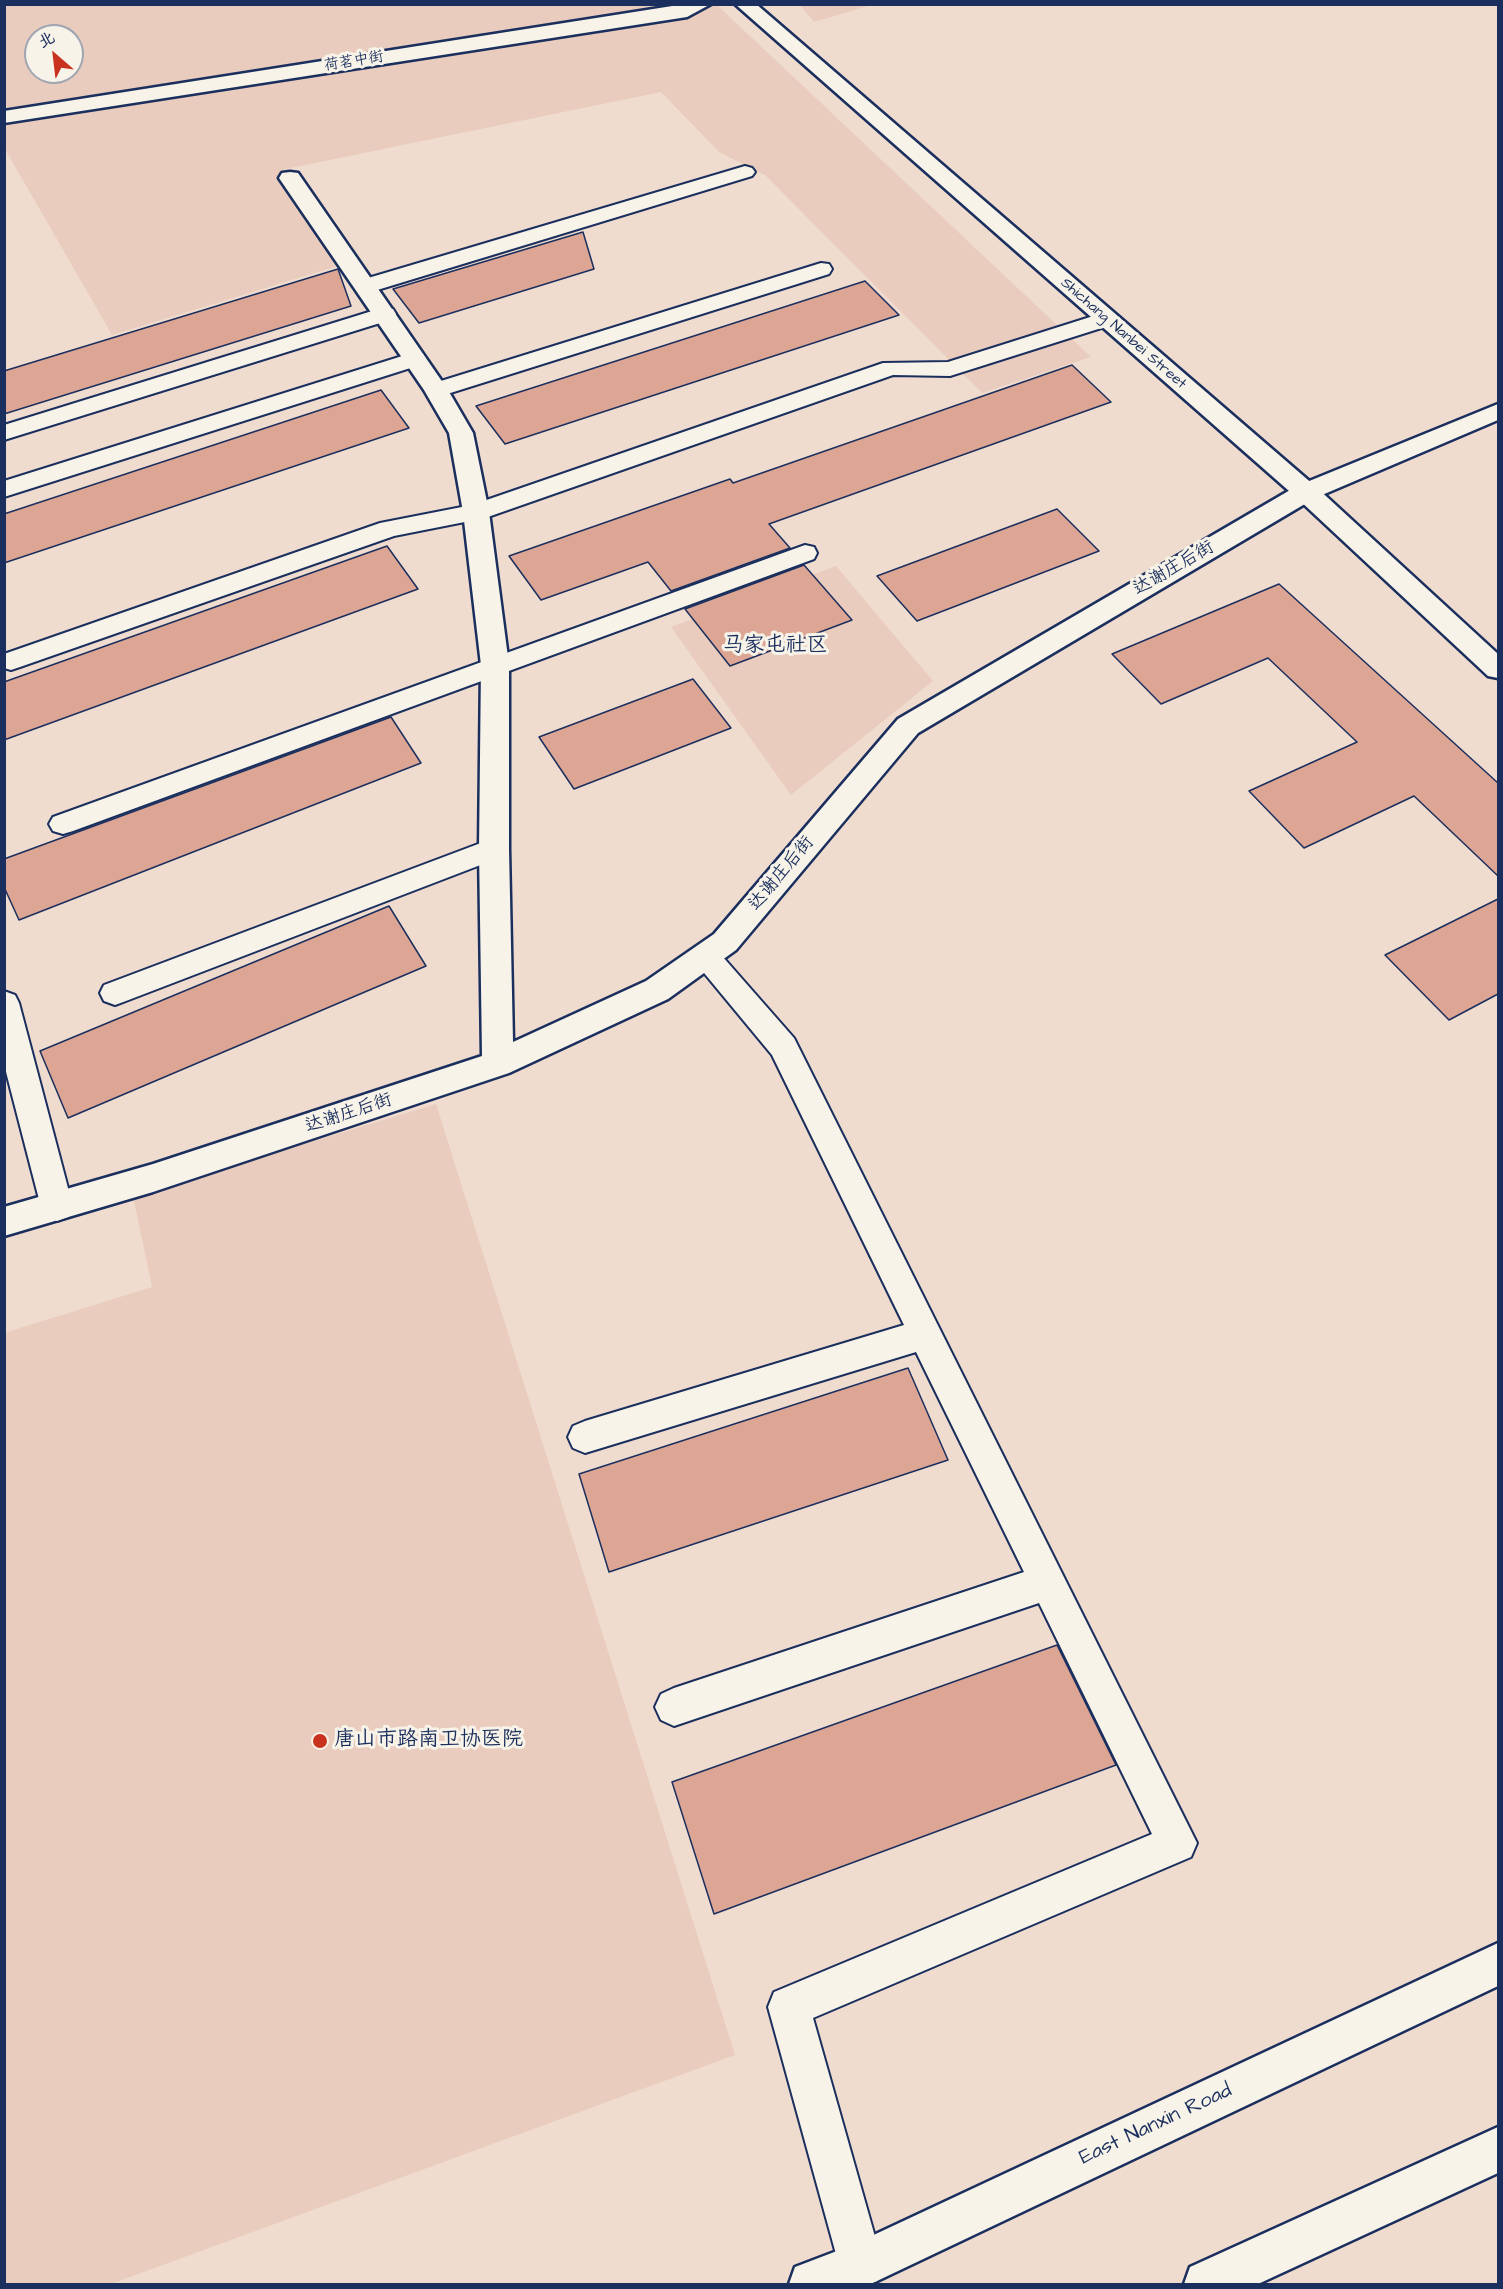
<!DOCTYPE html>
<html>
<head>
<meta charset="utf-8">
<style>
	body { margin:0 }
	#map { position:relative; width:1503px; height:2289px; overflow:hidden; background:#efdccf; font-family:"Architects Daughter","LXGW WenKai TC",sans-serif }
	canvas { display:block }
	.frame { position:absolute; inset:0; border:6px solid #1b2f5e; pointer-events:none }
	.north { position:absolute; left:24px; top:24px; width:60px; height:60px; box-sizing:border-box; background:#f7f3e8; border:2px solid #9fa5b1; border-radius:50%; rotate:332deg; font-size:16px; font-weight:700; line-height:24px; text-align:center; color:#1b2f5e }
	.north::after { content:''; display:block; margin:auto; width:21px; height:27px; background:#c8321e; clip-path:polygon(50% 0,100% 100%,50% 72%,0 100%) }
</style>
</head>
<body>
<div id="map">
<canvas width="1503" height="2289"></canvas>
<div class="frame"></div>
<div class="north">北</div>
</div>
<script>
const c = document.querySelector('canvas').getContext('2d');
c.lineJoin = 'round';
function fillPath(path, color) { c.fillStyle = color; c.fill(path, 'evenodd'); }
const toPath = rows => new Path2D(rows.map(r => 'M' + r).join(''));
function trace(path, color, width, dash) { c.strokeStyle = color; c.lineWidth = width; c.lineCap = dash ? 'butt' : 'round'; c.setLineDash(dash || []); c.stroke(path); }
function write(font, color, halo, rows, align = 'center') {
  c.font = font + ' "Architects Daughter","LXGW WenKai TC",sans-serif'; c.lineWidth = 6; c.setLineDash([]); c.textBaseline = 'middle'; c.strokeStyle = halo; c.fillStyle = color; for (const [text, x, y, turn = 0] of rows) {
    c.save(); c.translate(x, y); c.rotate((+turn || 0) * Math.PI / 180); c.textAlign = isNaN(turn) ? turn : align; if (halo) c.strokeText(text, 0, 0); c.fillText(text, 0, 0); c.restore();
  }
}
fillPath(toPath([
	[4,5,717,5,1091,357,982,393,765,175,719,152,661,92,281,170,344,264,112,335,5,149],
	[36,36,72,36,72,72,36,72],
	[800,5,871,5,814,22],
	[836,566,933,681,791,795,671,627],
	[436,1104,735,2055,111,2284,5,2284,4,1333,152,1287,133,1196]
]), '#e9ccbd');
const building = toPath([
	[583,232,594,269,419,323,393,289,583,232],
	[338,269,351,306,4,414,4,371,338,269],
	[865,281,899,315,505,444,476,406,865,281],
	[1072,365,1111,402,769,524,790,548,671,591,648,562,541,600,509,556,730,479,733,483,1072,365],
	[381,390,409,428,4,563,4,514,381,390],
	[1057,509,1099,551,917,621,877,576,1057,509],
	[387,546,418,589,4,740,4,682,387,546],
	[804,565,852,620,730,666,685,609,804,565],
	[1279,584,1498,783,1498,876,1414,796,1304,848,1249,791,1357,742,1268,658,1161,704,1112,654,1279,584],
	[693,679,731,728,574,789,539,737,693,679],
	[391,717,421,763,19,920,4,887,4,859,391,717],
	[1498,899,1498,994,1449,1020,1385,955,1498,899],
	[389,906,426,966,68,1118,40,1051,389,906],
	[908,1368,948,1460,609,1572,579,1474,908,1368],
	[1057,1645,1116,1765,714,1914,672,1782,1057,1645]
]);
fillPath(building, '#dca594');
trace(building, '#1b2f5e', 1.5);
const lane = toPath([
	[745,166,752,168,755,172,752,176,374,291,358,291,355,286,358,281,745,166],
	[821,263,829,264,832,269,829,274,444,395,428,395,425,390,428,385,821,263],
	[385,307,393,309,396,314,393,319,4,440,4,425,385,307],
	[1106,312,1114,314,1117,319,1114,324,950,376,893,375,485,518,394,536,20,667,11,670,4,668,4,654,380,523,472,505,883,363,948,362,1106,312],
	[415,352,423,354,426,359,423,364,4,497,4,481,415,352],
	[805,545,814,547,817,553,814,559,73,831,63,834,53,831,49,824,53,817,805,545],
	[494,838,504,842,508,849,504,856,126,1001,115,1005,104,1001,100,993,104,985,494,838],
	[705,945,715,948,794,1038,1197,1843,1191,1857,813,2018,883,2265,877,2281,868,2284,854,2284,845,2281,839,2265,768,2007,774,1992,1152,1834,1039,1603,674,1726,661,1720,655,1707,661,1694,674,1688,1024,1572,916,1352,585,1453,573,1448,568,1437,573,1426,585,1421,904,1325,772,1055,690,956,695,948,705,945],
	[4,991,15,995,19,1003,73,1207,68,1217,57,1221,46,1217,41,1207,4,1064,4,991]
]);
const street = toPath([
	[685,4,711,4,687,17,4,123,4,111,685,4],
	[290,172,298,173,448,390,473,433,489,512,509,665,509,849,513,1042,646,981,714,934,898,719,1297,486,1498,404,1498,420,1315,498,918,733,736,950,668,999,509,1073,153,1192,4,1236,4,1207,153,1164,482,1056,479,849,481,665,463,512,449,433,424,390,279,178,282,173,290,172]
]);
const secondary = toPath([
	[735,4,756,4,1315,486,1498,654,1498,678,1488,676,1297,498,735,4]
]);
const primary = toPath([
	[1498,1943,1498,1986,877,2281,870,2284,789,2284,795,2267,850,2246,1498,1943],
	[1498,2127,1498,2173,1258,2284,1184,2284,1190,2267,1498,2127]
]);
trace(lane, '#1b2f5e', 4);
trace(street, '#1b2f5e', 5);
trace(secondary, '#1b2f5e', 5);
trace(primary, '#1b2f5e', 5);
fillPath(lane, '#f7f3e8');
fillPath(street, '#f7f3e8');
fillPath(secondary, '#f7f3e8');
fillPath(primary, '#f7f3e8');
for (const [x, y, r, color] of [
	[320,1741,8,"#c8321e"]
]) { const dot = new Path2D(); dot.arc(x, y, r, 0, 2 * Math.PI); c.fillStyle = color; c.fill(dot); trace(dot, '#f7f3e8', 2); }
write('15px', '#1b2f5e', '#f7f3e8', [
	["荷茗中街",354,62,-9],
	["Shichang Nanbei Street",1123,334,41]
]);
write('18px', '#1b2f5e', '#f7f3e8', [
	["达谢庄后街",1174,569,-30],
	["达谢庄后街",782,874,-50],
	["达谢庄后街",349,1114,-18]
]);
write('21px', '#1b2f5e', '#f7f3e8', [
	["马家屯社区",775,647]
]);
write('21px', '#1b2f5e', '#f7f3e8', [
	["唐山市路南卫协医院",334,1741]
], 'left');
write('21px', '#1b2f5e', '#f7f3e8', [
	["East Nanxin Road",1156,2125,-25]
]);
</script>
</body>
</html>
